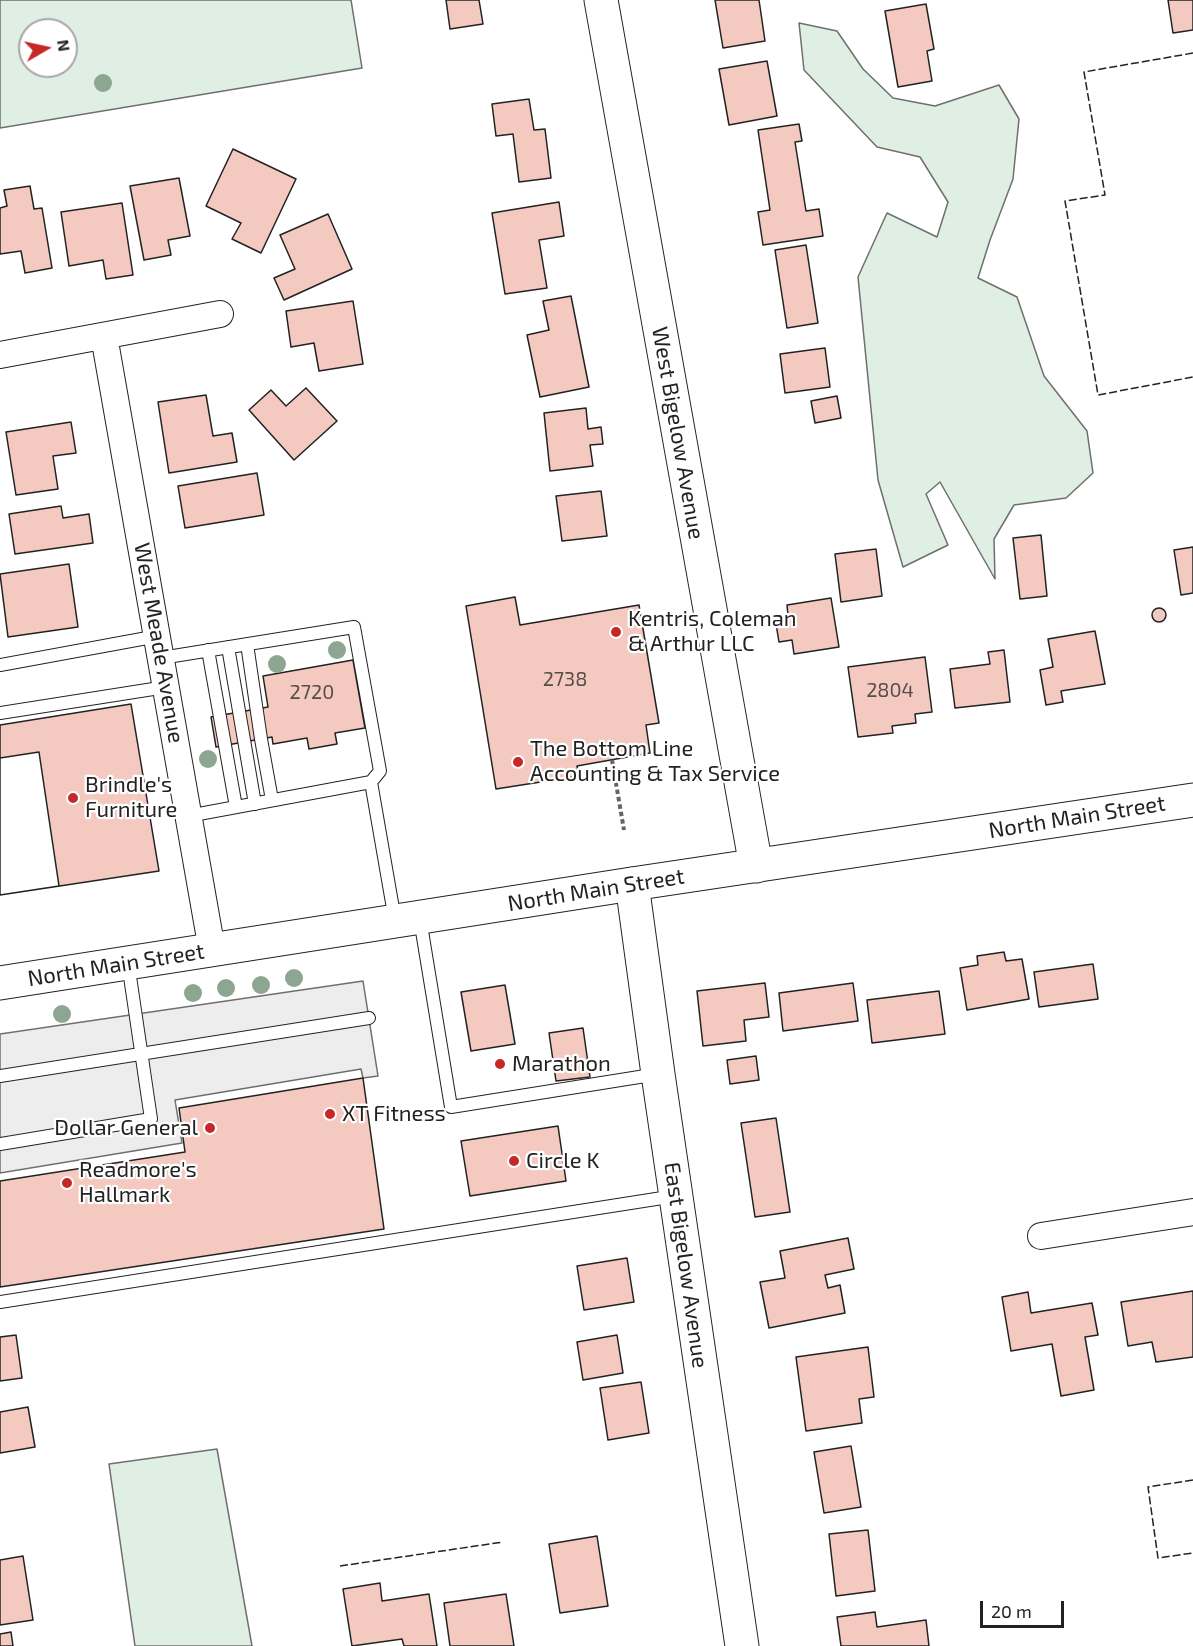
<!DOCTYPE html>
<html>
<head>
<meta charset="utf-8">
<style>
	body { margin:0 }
	#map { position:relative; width:1193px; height:1646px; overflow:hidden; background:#fff; font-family:"Exo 2",sans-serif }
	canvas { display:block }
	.north { position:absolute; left:18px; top:18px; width:60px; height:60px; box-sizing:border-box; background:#fff; border:2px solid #a7a7a7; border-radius:50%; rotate:81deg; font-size:16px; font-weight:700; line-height:24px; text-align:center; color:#222 }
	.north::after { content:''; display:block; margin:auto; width:21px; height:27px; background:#c62828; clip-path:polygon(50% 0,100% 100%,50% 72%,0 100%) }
	.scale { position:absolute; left:980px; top:1601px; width:84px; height:27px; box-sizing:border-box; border:3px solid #222; border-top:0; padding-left:8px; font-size:18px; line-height:21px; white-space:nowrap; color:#222; -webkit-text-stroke:4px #fff; paint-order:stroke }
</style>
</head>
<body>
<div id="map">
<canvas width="1193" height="1646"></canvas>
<div class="north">N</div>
<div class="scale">20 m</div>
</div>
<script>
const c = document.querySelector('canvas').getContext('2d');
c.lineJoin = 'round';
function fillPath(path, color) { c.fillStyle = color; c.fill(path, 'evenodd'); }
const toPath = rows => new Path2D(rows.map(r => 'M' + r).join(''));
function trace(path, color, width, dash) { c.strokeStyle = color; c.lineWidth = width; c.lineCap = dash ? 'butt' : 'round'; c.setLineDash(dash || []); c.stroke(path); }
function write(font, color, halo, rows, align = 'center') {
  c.font = font + ' "Exo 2",sans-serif'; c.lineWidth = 4.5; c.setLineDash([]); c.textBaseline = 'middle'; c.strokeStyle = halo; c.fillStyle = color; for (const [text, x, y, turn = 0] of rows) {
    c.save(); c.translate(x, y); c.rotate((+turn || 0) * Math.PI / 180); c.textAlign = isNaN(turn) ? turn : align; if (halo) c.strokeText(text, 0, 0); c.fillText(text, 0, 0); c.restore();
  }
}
const green = toPath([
	[0,0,351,0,362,68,0,128,0,0],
	[30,30,66,30,66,66,30,66,30,30],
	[799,23,837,31,863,69,893,98,935,106,999,85,1019,119,1013,179,990,240,978,278,1017,297,1044,376,1087,431,1093,473,1066,498,1014,505,994,539,995,579,940,482,926,494,948,545,903,567,878,480,858,277,887,213,937,237,948,202,920,157,877,147,804,70,799,23],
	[217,1449,252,1646,135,1646,109,1464,217,1449]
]);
fillPath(green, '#e0efe3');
trace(green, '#6f6f6f', 1.5);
const parking = toPath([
	[363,981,378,1076,363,1078,361,1069,175,1100,182,1143,0,1173,0,1034,363,981]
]);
fillPath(parking, '#ededed');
trace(parking, '#6f6f6f', 1.5);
const building = toPath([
	[446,0,479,0,483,24,450,29,446,0],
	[715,0,759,0,765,41,723,48,715,0],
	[1168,0,1193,0,1193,30,1173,33,1168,0],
	[926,4,934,49,927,51,932,81,898,87,885,11,926,4],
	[767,61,777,116,729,125,719,69,767,61],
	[529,99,534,130,545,129,551,178,519,182,513,134,496,136,492,104,529,99],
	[799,124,802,141,795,142,806,211,819,209,823,236,763,245,758,212,770,210,758,130,799,124],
	[233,149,296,179,261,253,232,239,241,223,206,206,233,149],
	[179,178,190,236,168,240,171,255,144,260,130,186,179,178],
	[30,186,34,209,42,208,52,268,25,273,21,251,0,254,0,208,7,206,4,190,30,186],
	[559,202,564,236,539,240,547,288,505,294,492,213,559,202],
	[122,203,133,275,106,279,103,260,69,266,61,212,122,203],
	[328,214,352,269,284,300,274,278,295,269,280,235,328,214],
	[806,245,818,323,787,328,775,250,806,245],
	[571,296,589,387,540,397,527,335,549,330,543,301,571,296],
	[353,301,363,364,319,371,314,343,291,347,286,311,353,301],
	[825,348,830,387,785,393,780,354,825,348],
	[306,388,337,421,294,460,249,410,271,390,286,406,306,388],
	[206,395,213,436,232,433,237,462,169,473,158,402,206,395],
	[837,396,841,418,815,423,811,401,837,396],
	[586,408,588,429,601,427,603,444,590,445,593,466,550,471,544,413,586,408],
	[71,422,76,453,53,456,58,489,16,495,6,432,71,422],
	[257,473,264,515,185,528,178,486,257,473],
	[601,491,607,536,562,541,556,496,601,491],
	[61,506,63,518,89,514,93,543,15,554,9,514,61,506],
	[1041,535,1047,596,1020,599,1013,538,1041,535],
	[1193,547,1193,593,1181,595,1174,550,1193,547],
	[876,549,882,596,841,602,835,554,876,549],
	[69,564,78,627,8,637,0,574,69,564],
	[515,597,520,625,639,605,659,723,646,725,650,753,577,766,579,776,496,789,466,606,515,597],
	[831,598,839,647,794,654,792,640,779,642,775,618,788,616,787,605,831,598],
	'1152 615a7 7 0 1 1 14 0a7 7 0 1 1-14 0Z',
	[1095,631,1105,684,1061,691,1063,702,1046,705,1040,670,1053,667,1048,639,1095,631],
	[1004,650,1010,702,955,708,950,669,990,664,988,652,1004,650],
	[925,657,932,712,915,714,916,723,892,726,893,733,858,737,848,667,925,657],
	[353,660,365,728,335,733,337,744,309,749,307,738,273,744,272,737,216,747,211,717,268,707,263,676,353,660],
	[131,704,159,871,0,895,0,725,131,704],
	[39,752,59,886,0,895,0,758,39,752],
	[1004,952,1006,961,1022,959,1029,999,967,1010,960,968,978,965,977,956,1004,952],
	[1093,964,1098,999,1039,1007,1034,972,1093,964],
	[765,983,769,1017,744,1020,746,1041,703,1046,697,991,765,983],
	[853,983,858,1021,783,1031,779,993,853,983],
	[505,985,515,1044,471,1051,461,992,505,985],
	[939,991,945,1034,872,1043,867,1000,939,991],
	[583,1028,590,1077,556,1081,549,1033,583,1028],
	[756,1056,759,1080,730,1084,727,1060,756,1056],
	[363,1078,384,1229,0,1287,0,1181,185,1152,179,1108,363,1078],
	[776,1118,790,1212,755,1217,741,1123,776,1118],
	[558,1126,566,1181,470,1196,461,1141,558,1126],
	[848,1238,854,1269,825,1275,828,1288,840,1285,845,1313,769,1328,760,1282,785,1278,780,1251,848,1238],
	[627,1258,634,1302,584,1310,577,1266,627,1258],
	[1193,1291,1193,1357,1156,1362,1152,1342,1128,1346,1121,1302,1193,1291],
	[1028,1292,1031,1313,1092,1303,1098,1335,1085,1337,1094,1390,1061,1396,1052,1344,1011,1351,1002,1297,1028,1292],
	[16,1335,22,1378,0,1381,0,1337,16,1335],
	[617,1335,623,1373,583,1380,577,1342,617,1335],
	[868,1347,874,1397,859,1399,862,1423,806,1431,796,1357,868,1347],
	[641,1382,649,1433,608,1440,600,1388,641,1382],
	[28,1407,35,1447,0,1453,0,1412,28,1407],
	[851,1446,861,1507,824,1513,814,1452,851,1446],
	[868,1530,875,1591,836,1596,829,1534,868,1530],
	[597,1536,608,1606,560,1613,549,1544,597,1536],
	[23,1556,33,1620,0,1625,0,1560,23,1556],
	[380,1583,382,1601,429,1594,437,1646,404,1646,402,1639,352,1646,343,1589,380,1583],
	[506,1594,514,1646,450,1646,444,1603,506,1594],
	[875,1612,877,1627,926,1620,929,1646,841,1646,837,1617,875,1612],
	[11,1632,13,1646,0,1646,0,1634,11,1632]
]);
fillPath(building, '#f3c9c0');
trace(building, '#222', 1.5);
const service = toPath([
	[247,644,261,739,272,800],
	[228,647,255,804],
	[208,650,236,807],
	[161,658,354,627,380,771,371,782,395,920],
	[0,665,158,636],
	[0,713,166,687],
	[188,816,371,782],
	[420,919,451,1107,658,1074],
	[0,1076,369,1018],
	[0,1144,151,1119,128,963],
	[0,1302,675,1196]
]);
const minor = toPath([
	[104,336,212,950],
	[0,355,220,314],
	[1041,1236,1193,1212]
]);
const secondary = toPath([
	[601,0,756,866],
	[632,884,658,1074,742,1646]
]);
const primary = toPath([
	[0,983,632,884,1193,800]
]);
trace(service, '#222', 14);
trace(minor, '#222', 28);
trace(secondary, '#222', 35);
trace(primary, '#222', 35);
trace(toPath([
	[612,760,624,830]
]), '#646464', 4, [4.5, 3]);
trace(service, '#fff', 12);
trace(minor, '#fff', 26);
trace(secondary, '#fff', 33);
trace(primary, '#fff', 33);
trace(toPath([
	[1193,53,1084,72,1105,195,1065,201,1098,395,1193,377],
	[1193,1480,1148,1487,1158,1558,1193,1553],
	[340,1566,503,1542]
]), '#222', 1.5, [8, 3]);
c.fillStyle = '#8da692';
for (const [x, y] of [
	[103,83],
	[337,650],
	[277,664],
	[208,759],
	[294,978],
	[261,985],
	[226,988],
	[193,993],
	[62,1014]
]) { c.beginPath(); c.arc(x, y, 9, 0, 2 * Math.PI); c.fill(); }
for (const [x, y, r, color] of [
	[616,632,6,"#c62828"],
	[518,762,6,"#c62828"],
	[73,798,6,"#c62828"],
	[500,1064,6,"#c62828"],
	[330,1114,6,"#c62828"],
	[210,1128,6,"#c62828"],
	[514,1161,6,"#c62828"],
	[67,1183,6,"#c62828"]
]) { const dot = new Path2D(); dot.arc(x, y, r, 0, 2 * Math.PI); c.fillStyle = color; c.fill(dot); trace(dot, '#fff', 2); }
write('20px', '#564c4a', null, [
	["2738",565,679],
	["2804",890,690],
	["2720",312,692]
]);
write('22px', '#222', '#fff', [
	["West Bigelow Avenue",678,433,80],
	["West Meade Avenue",159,643,80],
	["North Main Street",1077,817,-9],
	["North Main Street",596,890,-9],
	["North Main Street",116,965,-9],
	["East Bigelow Avenue",686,1265,82]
]);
write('22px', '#222', '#fff', [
	["Kentris, Coleman",628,619],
	["& Arthur LLC",628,644],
	["The Bottom Line",530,749],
	["Accounting & Tax Service",530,774],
	["Brindle's",85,785],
	["Furniture",85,810],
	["Marathon",512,1064],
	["XT Fitness",342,1114],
	["Dollar General",198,1128,"right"],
	["Circle K",526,1161],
	["Readmore's",79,1170],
	["Hallmark",79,1195]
], 'left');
</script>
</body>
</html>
